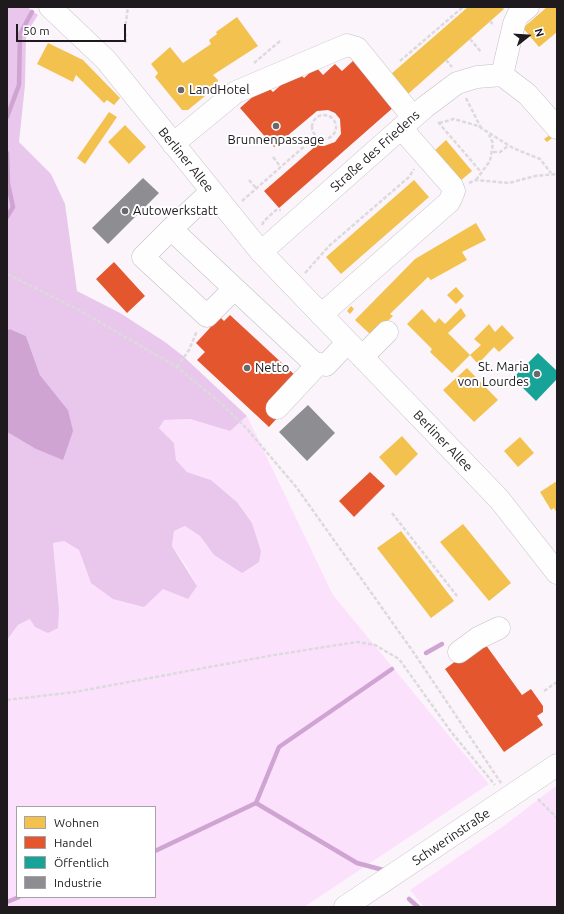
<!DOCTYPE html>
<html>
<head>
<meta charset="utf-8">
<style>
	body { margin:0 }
	#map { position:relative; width:564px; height:914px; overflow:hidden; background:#fbf5fb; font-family:Ubuntu,sans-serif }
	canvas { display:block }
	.frame { position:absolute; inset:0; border:8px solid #1e1a1e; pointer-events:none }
	.legend { position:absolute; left:16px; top:806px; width:140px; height:92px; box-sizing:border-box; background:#fff; border:1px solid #a5a3a5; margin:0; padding:5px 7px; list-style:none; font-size:12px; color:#1e1a1e }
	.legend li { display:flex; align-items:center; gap:8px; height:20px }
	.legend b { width:20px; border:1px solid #a5a3a5 }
	.north { position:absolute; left:508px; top:16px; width:40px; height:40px; -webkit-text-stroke:3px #fff; paint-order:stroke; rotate:73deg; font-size:11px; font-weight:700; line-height:16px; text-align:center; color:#1e1a1e }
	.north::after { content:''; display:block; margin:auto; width:14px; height:18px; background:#1e1a1e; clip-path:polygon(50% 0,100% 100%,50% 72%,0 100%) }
	.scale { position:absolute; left:16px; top:24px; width:110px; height:18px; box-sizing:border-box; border:2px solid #1e1a1e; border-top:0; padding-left:5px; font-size:12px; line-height:14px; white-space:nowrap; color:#1e1a1e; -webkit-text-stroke:3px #fff; paint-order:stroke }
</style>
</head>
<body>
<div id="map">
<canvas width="564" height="914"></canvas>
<div class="frame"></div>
<ul class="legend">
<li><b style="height:11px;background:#f2c14e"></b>Wohnen</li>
<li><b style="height:11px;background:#e4572e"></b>Handel</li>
<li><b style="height:11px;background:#17a398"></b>Öffentlich</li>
<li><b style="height:11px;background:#8d8d92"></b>Industrie</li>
</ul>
<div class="north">N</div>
<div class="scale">50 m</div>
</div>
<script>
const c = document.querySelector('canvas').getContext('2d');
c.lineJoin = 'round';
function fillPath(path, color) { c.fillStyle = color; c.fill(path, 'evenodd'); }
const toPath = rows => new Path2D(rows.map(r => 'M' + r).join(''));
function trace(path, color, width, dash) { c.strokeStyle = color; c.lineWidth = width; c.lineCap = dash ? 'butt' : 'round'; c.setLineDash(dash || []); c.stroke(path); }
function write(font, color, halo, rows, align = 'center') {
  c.font = font + ' Ubuntu,sans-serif'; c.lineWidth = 4; c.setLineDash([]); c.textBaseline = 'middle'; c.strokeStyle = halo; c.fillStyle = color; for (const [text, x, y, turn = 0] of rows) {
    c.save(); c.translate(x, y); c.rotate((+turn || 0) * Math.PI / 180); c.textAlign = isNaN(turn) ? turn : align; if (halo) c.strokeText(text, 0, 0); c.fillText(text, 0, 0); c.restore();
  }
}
fillPath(toPath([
	[247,416,333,595,489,784,304,907,7,907,7,640,18,625,30,619,59,609,53,543,64,541,79,550,91,583,163,589,197,586,187,567,172,546,174,531,185,526,200,536,214,555,227,563,261,551,252,523,237,502,211,480,187,472,176,460,174,443,159,428,164,420,190,419,230,431],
	[17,807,155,807,155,897,17,897],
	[557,785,557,907,424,907,410,890,505,825]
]), '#fce1fd');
fillPath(toPath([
	[7,7,27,7,38,15,26,34,25,85,19,142,51,174,65,204,77,291,120,313,165,342,183,356,247,416,230,431,190,419,164,420,159,428,174,443,176,460,187,472,211,480,237,502,252,523,261,551,259,562,242,573,214,555,200,536,185,526,174,531,172,546,197,586,188,599,163,589,144,607,113,599,91,583,79,550,64,541,53,543,59,609,58,628,48,633,35,627,30,619,18,625,7,640,7,432,34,448,68,410,40,375,26,336,10,329,7,330]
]), '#e9c6ec');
fillPath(toPath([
	[10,329,26,336,40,375,68,410,73,431,63,460,34,448,7,432,7,330]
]), '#cfa4d2');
fillPath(toPath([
	[468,7,502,7,504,9,408,94,391,74],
	[547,7,557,7,557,32,539,47,523,28],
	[237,17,258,46,213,75,218,80,217,86,188,110,182,110,155,77,158,73,151,64,170,47,183,63,211,44,209,40,217,34,216,32],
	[48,43,83,60,120,98,114,105,107,100,104,103,76,75,73,82,37,64],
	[109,112,117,117,85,164,77,158],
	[125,125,146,147,129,164,108,142],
	[550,135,552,138,547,142,544,139],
	[446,140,472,171,459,182,433,152],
	[414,180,429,197,341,274,326,257],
	[476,223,486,240,462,252,467,260,431,280,428,277,390,314,393,316,372,336,355,320,415,259],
	[456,287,464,296,456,304,447,295],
	[351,306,354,309,350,314,347,311],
	[461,308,466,316,448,333,470,355,452,373,430,352,432,349,407,324,422,309,435,323,439,318,445,324],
	[489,324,495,332,502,325,514,338,499,352,494,347,478,364,470,355,481,345,474,339],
	[467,368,498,400,474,422,443,390],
	[402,436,418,454,396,476,379,457],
	[520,437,534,453,518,467,504,451],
	[557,481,557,513,554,508,551,510,540,492],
	[463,524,511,583,489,601,440,542],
	[401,531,454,601,431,618,377,548]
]), '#f2c14e');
fillPath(toPath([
	[354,60,395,106,279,208,264,191,318,144,324,146,335,142,341,134,340,119,335,113,328,110,317,111,274,147,240,108,266,85,273,92,297,71,304,78,316,67,323,75,335,64,342,71],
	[114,262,145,296,127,313,96,279],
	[230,315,297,377,279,416,269,427,197,360,205,352,196,343,220,317,224,321],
	[370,472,385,486,354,517,339,501],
	[483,641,522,695,531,689,543,706,543,712,537,716,543,725,504,752,445,669]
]), '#e4572e');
fillPath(toPath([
	[538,353,557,371,557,379,536,401,513,378]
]), '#17a398');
fillPath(toPath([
	[143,178,159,193,108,244,92,228],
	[308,405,335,433,307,461,279,432]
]), '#8d8d92');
trace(toPath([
	[7,117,19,85,20,34,32,12],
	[7,153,8,184,13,207,7,217],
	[426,653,442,644],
	[256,803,357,863,387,871],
	[155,851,256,803,279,747,392,669],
	[409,899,418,907],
	[7,902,19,897]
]), '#cfa4d2', 4.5);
const minor = toPath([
	[50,7,106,60,261,252,499,499,557,573],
	[502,75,514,24,518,15,528,7],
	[173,144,236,92,347,45,357,48,413,117],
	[211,192,171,229,314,363,326,365,347,343],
	[171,229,143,257,207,316,234,289],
	[261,252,425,107,457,83,477,77,502,75,527,94,557,128],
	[321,315,449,202,452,196,454,191,452,186,401,128],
	[362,357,387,332],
	[277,408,318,364],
	[459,652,478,638,499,628],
	[345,907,557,765]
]);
trace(minor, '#c3bfc3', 23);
trace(toPath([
	[490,21,494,26],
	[470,39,481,52],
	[126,43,125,29,128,7],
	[446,60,452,67],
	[400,61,463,7],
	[254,63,280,41],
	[466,98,481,128],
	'312 127a12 12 0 1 1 24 0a12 12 0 1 1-24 0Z',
	[438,122,481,172],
	[439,123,454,119,478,126,513,148,540,159,551,173],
	[493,152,500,152,508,146],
	[273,157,280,166],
	[249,180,256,188],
	[476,180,490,161,493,143,489,135],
	[469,183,476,180,509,183,535,176,557,174],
	[242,201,316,136],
	[262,225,264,221,276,210,281,210],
	[305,273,329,246,409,177,414,169],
	[7,274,79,310,177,367,222,404,248,430,297,488,414,653,501,783],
	[177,367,189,350,197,331],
	[392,513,457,596],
	[544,691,557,682],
	[7,700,75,692,274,655,357,642,375,645,399,659,452,733,495,785],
	[538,799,557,818]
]), '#dcdadc', 2.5, [4, 2]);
trace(minor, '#fefefe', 22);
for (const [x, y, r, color] of [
	[181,90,4,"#6b676b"],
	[276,126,4,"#6b676b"],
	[125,211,4,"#6b676b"],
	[247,368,4,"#6b676b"],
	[537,374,4,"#6b676b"]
]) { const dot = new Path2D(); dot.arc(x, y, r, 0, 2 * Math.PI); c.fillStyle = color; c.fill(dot); trace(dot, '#fff', 1.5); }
write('13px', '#1e1a1e', '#fff', [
	["LandHotel",189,90],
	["Brunnenpassage",276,140,"center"],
	["Autowerkstatt",133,211],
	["St. Maria",529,367,"right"],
	["von Lourdes",529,382,"right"],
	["Netto",255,368]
], 'left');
write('13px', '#1e1a1e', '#fff', [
	["Straße des Friedens",375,151,-42],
	["Berliner Allee",186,160,51],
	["Berliner Allee",443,441,46],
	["Schwerinstraße",451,837,-34]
]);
</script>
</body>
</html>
